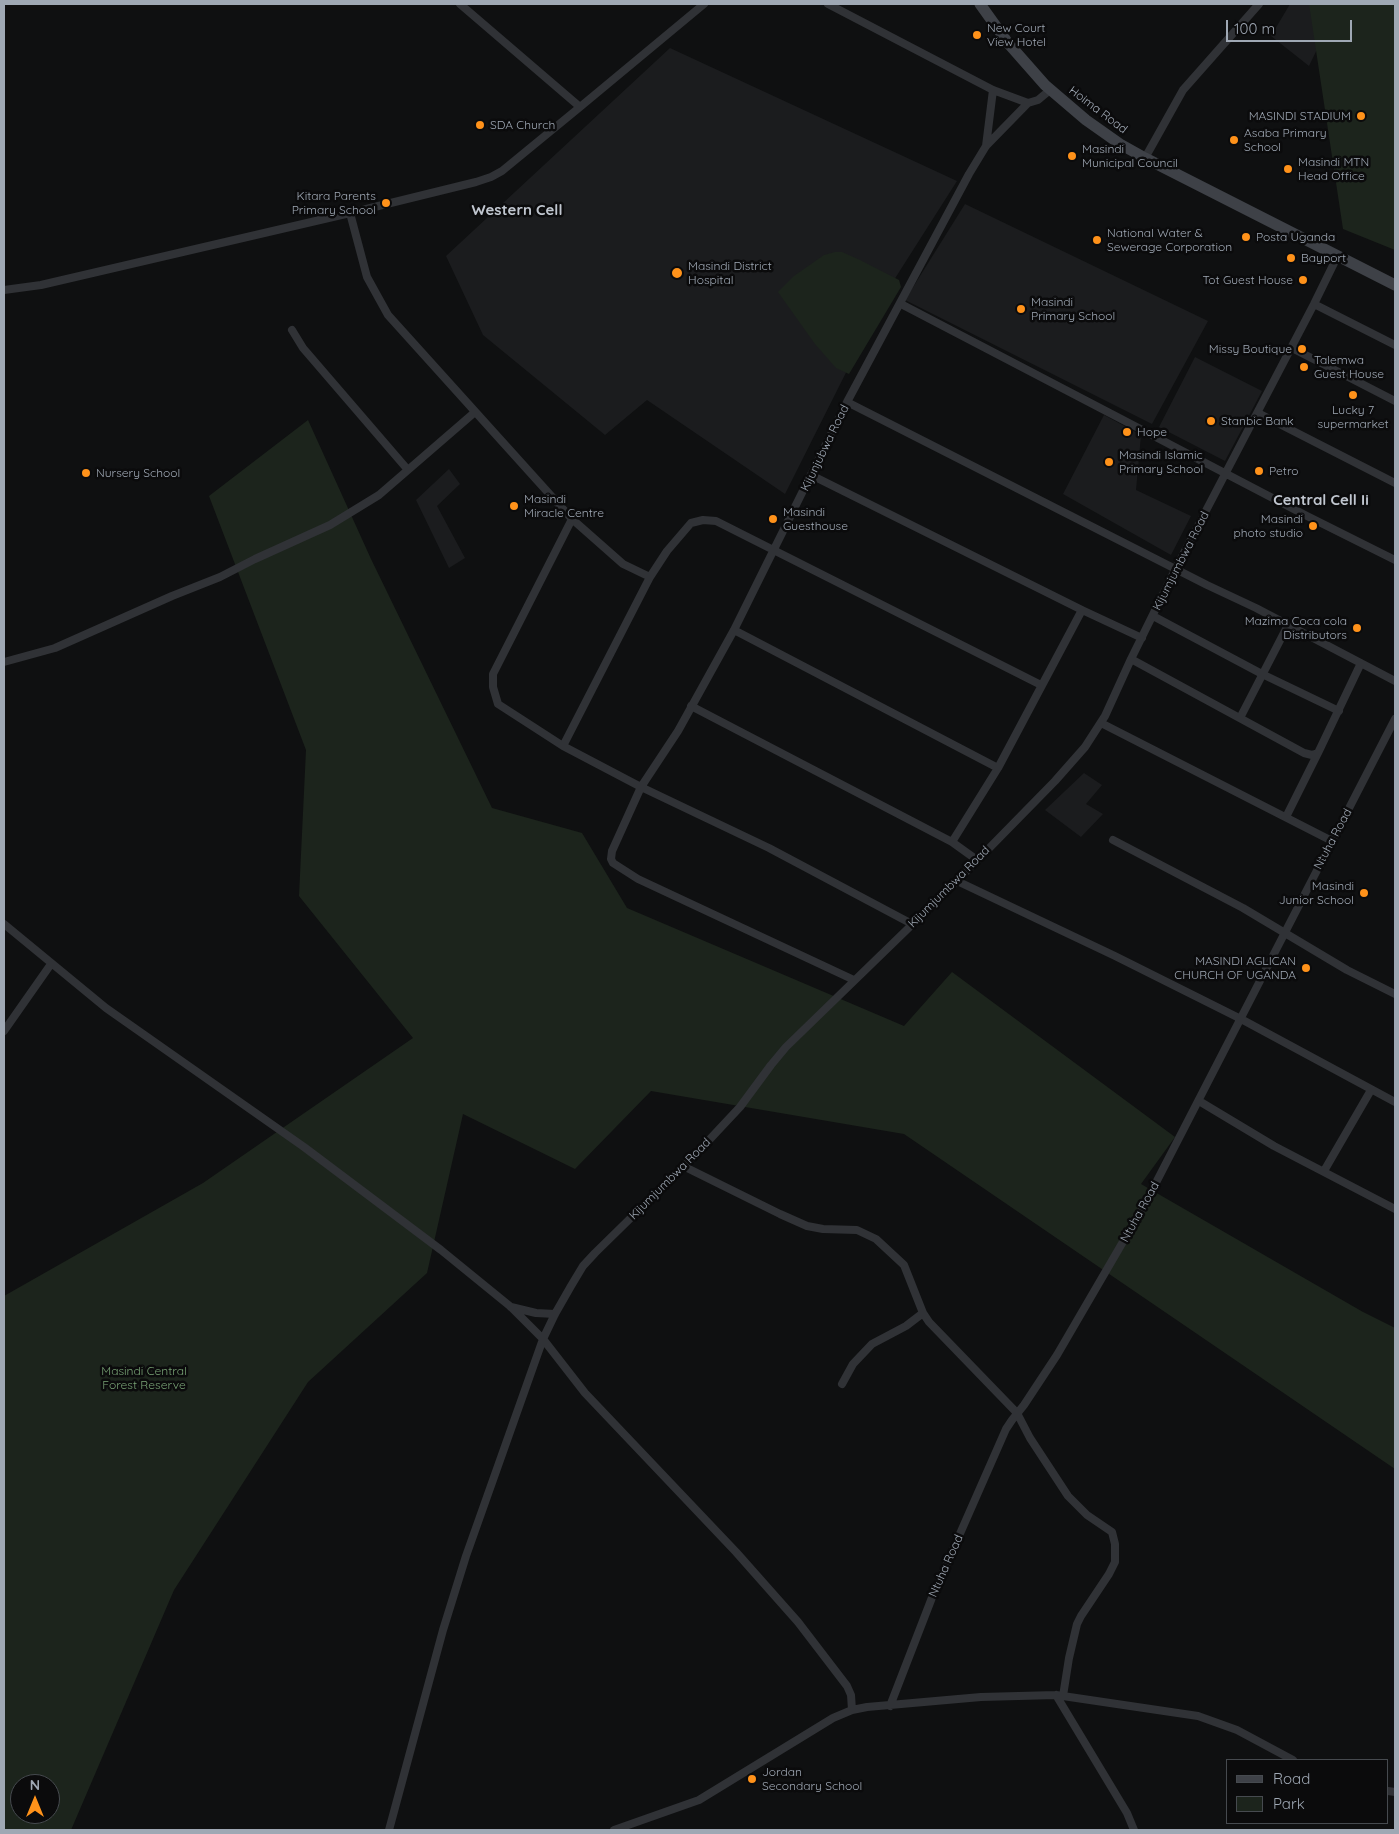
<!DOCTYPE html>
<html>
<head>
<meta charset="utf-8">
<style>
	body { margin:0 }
	#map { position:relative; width:1399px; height:1834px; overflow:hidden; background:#0f1011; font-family:Quicksand,sans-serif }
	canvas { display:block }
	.frame { position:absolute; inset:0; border:5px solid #9fa8b4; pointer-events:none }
	.legend { position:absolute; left:1226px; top:1759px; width:162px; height:65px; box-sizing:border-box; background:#0b0b0c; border:1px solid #464a4f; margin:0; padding:6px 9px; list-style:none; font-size:15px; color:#9fa8b4 }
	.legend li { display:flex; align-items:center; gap:10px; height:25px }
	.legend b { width:25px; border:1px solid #464a4f }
	.north { position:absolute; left:10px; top:1774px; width:50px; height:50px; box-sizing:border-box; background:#0b0b0c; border:1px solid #464a4f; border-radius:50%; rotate:0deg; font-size:14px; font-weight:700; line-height:20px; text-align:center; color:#9fa8b4 }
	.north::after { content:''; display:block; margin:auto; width:18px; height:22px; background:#ff921a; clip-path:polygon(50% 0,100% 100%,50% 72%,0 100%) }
	.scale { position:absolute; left:1226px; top:20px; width:126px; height:22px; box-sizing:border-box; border:2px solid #9fa8b4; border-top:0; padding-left:6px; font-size:15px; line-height:18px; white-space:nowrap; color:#9fa8b4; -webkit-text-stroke:4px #0b0b0c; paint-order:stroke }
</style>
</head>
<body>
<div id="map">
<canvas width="1399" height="1834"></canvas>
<div class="frame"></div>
<ul class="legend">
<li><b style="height:6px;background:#3e4147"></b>Road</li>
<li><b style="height:14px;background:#1c241c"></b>Park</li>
</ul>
<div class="north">N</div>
<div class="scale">100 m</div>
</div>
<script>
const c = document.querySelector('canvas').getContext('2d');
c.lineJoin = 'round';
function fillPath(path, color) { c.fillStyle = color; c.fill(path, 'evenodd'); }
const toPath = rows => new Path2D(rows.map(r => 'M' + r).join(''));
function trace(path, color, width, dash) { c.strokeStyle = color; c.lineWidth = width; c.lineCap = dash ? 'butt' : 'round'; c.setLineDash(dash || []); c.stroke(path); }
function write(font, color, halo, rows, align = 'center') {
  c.font = font + ' Quicksand,sans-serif'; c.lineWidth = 5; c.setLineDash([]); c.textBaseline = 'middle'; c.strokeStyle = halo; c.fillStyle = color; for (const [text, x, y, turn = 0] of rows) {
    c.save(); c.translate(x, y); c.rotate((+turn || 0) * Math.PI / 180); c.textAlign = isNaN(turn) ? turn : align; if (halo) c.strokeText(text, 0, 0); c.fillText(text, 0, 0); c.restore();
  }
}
fillPath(toPath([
	[1290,4,1339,4,1309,66,1271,36],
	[670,48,957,181,887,291,785,494,647,400,605,435,483,335,446,256],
	[965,204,1208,321,1152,424,905,300],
	[1195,357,1262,391,1225,461,1159,427],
	[1104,415,1141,435,1136,490,1191,516,1171,555,1063,494],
	[449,469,460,484,437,506,465,558,449,568,416,500],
	[1084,773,1102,785,1086,804,1103,814,1081,837,1045,810]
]), '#1b1c1e');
fillPath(toPath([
	[1309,4,1395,4,1395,250,1343,229],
	[835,252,842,252,860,260,899,280,901,287,849,374,836,368,815,344,778,292,794,276,824,255],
	[308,420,371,559,492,808,582,833,627,908,904,1026,952,972,1175,1137,1141,1184,1363,1312,1395,1328,1395,1469,904,1134,651,1091,575,1169,463,1114,427,1273,308,1382,174,1590,71,1830,4,1830,4,1296,203,1183,413,1038,299,896,306,750,209,496],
	[20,1784,50,1784,50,1814,20,1814]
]), '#1c241c');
trace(toPath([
	[460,4,580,107],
	[828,4,993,90,1028,103,1038,100,1050,90],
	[986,146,993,90],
	[1145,158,1183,90,1259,4],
	[350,213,367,277,388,315,572,519,623,564,650,577,667,551,691,523,703,520,716,521,1041,685],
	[4,290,41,285,350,213,476,182,491,177,502,171,580,107,704,4],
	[901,304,1307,516,1395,560],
	[1314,304,1395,345],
	[292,330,303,348,408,470],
	[1292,348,1395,401],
	[847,402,1207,585,1256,608,1395,681],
	[1258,413,1395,483],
	[811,475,1082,610,1142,638],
	[572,519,493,674,493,687,498,704,563,746,641,787,769,848,912,924],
	[1153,616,1262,674,1339,711],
	[734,630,998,768],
	[1131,659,1304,753,1312,755,1318,753,1361,663],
	[4,662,55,648,172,596,220,577,255,559,330,525,379,495,475,412],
	[691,706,952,842,977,860],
	[1240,718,1288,625],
	[1101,723,1332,841],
	[563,746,650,577],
	[1286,817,1318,753],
	[1113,840,1243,908,1347,970,1395,994],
	[952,842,998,768,1082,610],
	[957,881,1115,956,1241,1019,1395,1102],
	[4,924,106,1008,304,1147,441,1250,511,1307,543,1339,585,1393,736,1552,798,1622,847,1686,851,1695,852,1710],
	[854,980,638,879,613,863,611,859,612,851,641,787,678,731,734,630,847,402,969,174,986,146,1028,103],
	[4,1031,51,964],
	[1199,1101,1274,1146,1395,1209],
	[683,1166,780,1214,807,1226,823,1229,857,1230,876,1239,904,1265,923,1313,929,1322,1017,1413,1030,1438,1068,1496,1087,1515,1112,1532,1115,1544,1115,1562,1109,1574,1081,1616,1077,1624,1069,1658,1063,1696],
	[1324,1171,1371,1090],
	[511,1307,536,1313,555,1314],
	[842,1384,853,1364,872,1344,906,1326,923,1313],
	[1056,1695,1127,1813,1134,1830],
	[890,1706,933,1595,1006,1429,1012,1420,1024,1405,1057,1355,1145,1204,1395,719],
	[1388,1791,1395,1792],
	[389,1830,443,1630,466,1556,543,1339,555,1314,571,1286,583,1266,595,1253,696,1154,740,1107,771,1065,786,1047,957,881,1055,781,1085,747,1105,716,1131,659,1176,568,1314,304,1338,255],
	[614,1830,699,1800,833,1718,852,1710,867,1707,981,1697,1056,1695,1198,1716,1237,1730,1293,1760]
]), '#303236', 8);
trace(toPath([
	[980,4,1008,43,1045,85,1086,120,1120,144,1145,158,1395,285]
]), '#3e4147', 11);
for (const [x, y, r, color] of [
	[977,35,5,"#ff921a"],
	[1361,116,5,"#ff921a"],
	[480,125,5,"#ff921a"],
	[1234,140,5,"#ff921a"],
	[1072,156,5,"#ff921a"],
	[1288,169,5,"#ff921a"],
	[386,203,5,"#ff921a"],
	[1246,237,5,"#ff921a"],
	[1097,240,5,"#ff921a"],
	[1291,258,5,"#ff921a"],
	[677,273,6,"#ff921a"],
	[1303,280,5,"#ff921a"],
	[1021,309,5,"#ff921a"],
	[1302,349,5,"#ff921a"],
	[1304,367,5,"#ff921a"],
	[1353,395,5,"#ff921a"],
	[1211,421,5,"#ff921a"],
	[1127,432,5,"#ff921a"],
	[1109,462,5,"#ff921a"],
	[1259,471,5,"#ff921a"],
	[86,473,5,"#ff921a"],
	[514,506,5,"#ff921a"],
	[773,519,5,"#ff921a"],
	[1313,526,5,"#ff921a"],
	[1357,628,5,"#ff921a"],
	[1364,893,5,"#ff921a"],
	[1306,968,5,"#ff921a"],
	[752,1779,5,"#ff921a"]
]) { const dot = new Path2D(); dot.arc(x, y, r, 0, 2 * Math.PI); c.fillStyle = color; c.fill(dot); trace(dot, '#0b0b0c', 2); }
write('12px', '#9fa8b4', '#0b0b0c', [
	["New Court",987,28],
	["View Hotel",987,42],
	["MASINDI STADIUM",1351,116,"right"],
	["SDA Church",490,125],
	["Asaba Primary",1244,133],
	["School",1244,147],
	["Masindi",1082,149],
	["Municipal Council",1082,163],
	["Masindi MTN",1298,162],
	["Head Office",1298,176],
	["Kitara Parents",376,196,"right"],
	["Primary School",376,210,"right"],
	["National Water &",1107,233],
	["Sewerage Corporation",1107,247],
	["Posta Uganda",1256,237],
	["Bayport",1301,258],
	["Masindi District",688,266],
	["Hospital",688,280],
	["Tot Guest House",1293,280,"right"],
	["Masindi",1031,302],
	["Primary School",1031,316],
	["Missy Boutique",1292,349,"right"],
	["Talemwa",1314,360],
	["Guest House",1314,374],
	["Lucky 7",1353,410,"center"],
	["supermarket",1353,424,"center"],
	["Stanbic Bank",1221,421],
	["Hope",1137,432],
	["Masindi Islamic",1119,455],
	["Primary School",1119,469],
	["Petro",1269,471],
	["Nursery School",96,473],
	["Masindi",524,499],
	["Miracle Centre",524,513],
	["Masindi",783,512],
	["Guesthouse",783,526],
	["Masindi",1303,519,"right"],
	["photo studio",1303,533,"right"],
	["Mazima Coca cola",1347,621,"right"],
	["Distributors",1347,635,"right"],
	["Masindi",1354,886,"right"],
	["Junior School",1354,900,"right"],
	["MASINDI AGLICAN",1296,961,"right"],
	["CHURCH OF UGANDA",1296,975,"right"],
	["Jordan",762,1772],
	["Secondary School",762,1786]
], 'left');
write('12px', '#9fa8b4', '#0b0b0c', [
	["Hoima Road",1098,110,37],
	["Kijunjubwa Road",825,448,-64],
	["Kijumjumbwa Road",1181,561,-63],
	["Ntuha Road",1333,839,-62],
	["Kijumjumbwa Road",949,887,-45],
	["Kijumjumbwa Road",670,1179,-45],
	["Ntuha Road",1140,1212,-61],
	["Ntuha Road",946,1566,-66]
]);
write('12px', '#77a174', '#0b0b0c', [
	["Masindi Central",144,1371],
	["Forest Reserve",144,1385]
]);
write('bold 15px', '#c0c6cf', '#0b0b0c', [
	["Western Cell",517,210],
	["Central Cell Ii",1321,500]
]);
</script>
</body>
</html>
